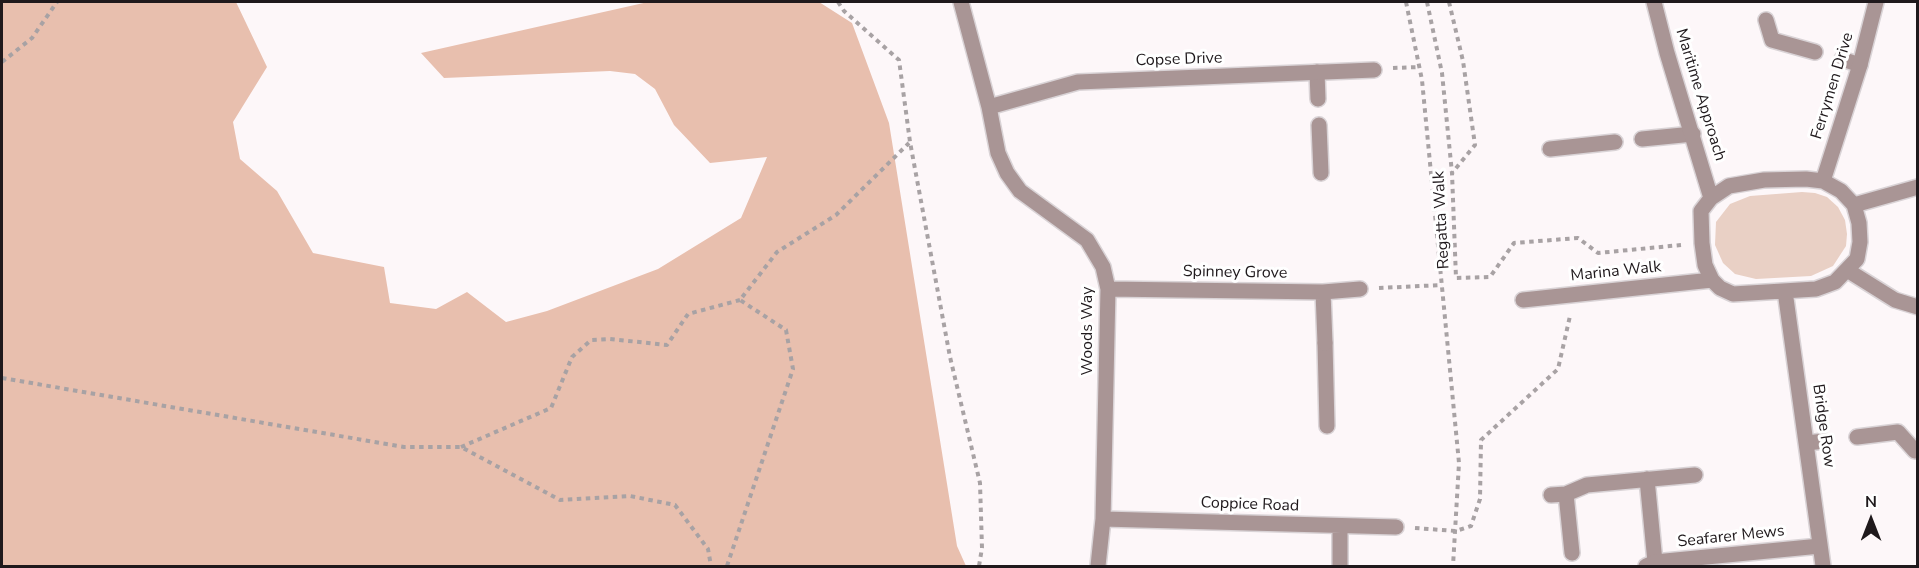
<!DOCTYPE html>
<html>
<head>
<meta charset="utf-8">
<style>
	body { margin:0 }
	#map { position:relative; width:1919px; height:568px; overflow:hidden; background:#fdf7f9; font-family:"Nunito Sans",sans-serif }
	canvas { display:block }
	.frame { position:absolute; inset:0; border:3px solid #1f191c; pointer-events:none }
	.north { position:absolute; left:1841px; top:490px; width:60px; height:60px; -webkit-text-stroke:4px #fff; paint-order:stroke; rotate:0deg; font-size:16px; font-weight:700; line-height:24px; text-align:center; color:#1f191c }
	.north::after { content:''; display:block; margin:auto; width:21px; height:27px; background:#1f191c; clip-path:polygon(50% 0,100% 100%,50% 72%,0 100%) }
</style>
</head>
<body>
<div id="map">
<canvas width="1919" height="568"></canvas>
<div class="frame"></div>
<div class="north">N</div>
</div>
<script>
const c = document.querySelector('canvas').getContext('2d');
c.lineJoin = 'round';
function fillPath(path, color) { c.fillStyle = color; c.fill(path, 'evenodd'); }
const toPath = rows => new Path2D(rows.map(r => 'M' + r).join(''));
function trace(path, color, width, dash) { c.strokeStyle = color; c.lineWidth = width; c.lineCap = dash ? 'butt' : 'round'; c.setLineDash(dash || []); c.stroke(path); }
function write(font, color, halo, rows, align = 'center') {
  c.font = font + ' "Nunito Sans",sans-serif'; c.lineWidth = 6; c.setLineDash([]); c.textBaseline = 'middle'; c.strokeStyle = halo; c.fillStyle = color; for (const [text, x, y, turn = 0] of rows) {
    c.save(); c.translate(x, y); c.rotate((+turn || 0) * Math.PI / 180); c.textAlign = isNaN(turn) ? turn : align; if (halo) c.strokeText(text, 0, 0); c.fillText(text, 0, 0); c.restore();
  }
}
fillPath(toPath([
	[1802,192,1815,193,1827,197,1838,207,1845,220,1847,234,1846,246,1833,266,1811,276,1756,279,1735,274,1723,263,1715,245,1716,222,1730,204,1750,196]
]), '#e9d0c5');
fillPath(toPath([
	[2,2,236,2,267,67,233,122,240,159,277,191,313,253,384,267,390,303,436,309,467,292,506,322,547,311,658,269,741,218,767,157,710,163,674,125,655,89,635,74,610,71,444,78,421,53,648,2,819,2,852,23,889,123,957,546,966,566,2,566]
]), '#e8bfae');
const lane = toPath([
	[1766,20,1772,40,1815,52],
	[1842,59,1860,65],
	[1317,72,1318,99],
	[1319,125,1321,173],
	[1642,139,1693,134],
	[1550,149,1615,142],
	[1325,343,1327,426],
	[1857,437,1898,432,1915,451],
	[1807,443,1824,441],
	[1647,479,1655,562],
	[1566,494,1572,553],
	[1551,495,1566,494,1587,485,1695,475]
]);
const street = toPath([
	[961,2,989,107,998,153,1007,173,1020,191,1087,240,1103,267,1108,289,1103,519,1098,566],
	[1654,2,1667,53,1711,198],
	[989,107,1078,82,1374,70],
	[1806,179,1823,181,1841,191,1854,205,1859,223,1860,242,1857,259,1835,282,1816,289,1733,294,1720,288,1712,280,1705,265,1702,243,1701,211,1711,198,1729,186,1764,180,1806,179],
	[1823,181,1860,65,1876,2],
	[1854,205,1918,187],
	[1847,270,1895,300,1918,307],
	[1108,289,1323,292,1360,289],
	[1785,291,1823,566],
	[1323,292,1325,343],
	[1523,300,1712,280],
	[1103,519,1396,527],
	[1340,566,1340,526],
	[1646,566,1655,562,1820,546]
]);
trace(lane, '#d9d3d6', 18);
trace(street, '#d9d3d6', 18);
trace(toPath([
	[838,2,844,11,899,60,910,142,950,357,980,483,982,548,979,566],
	[1406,2,1422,80,1459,463,1453,566],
	[1427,2,1442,73,1452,173,1456,278,1490,277,1514,243,1578,238,1598,253,1681,245],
	[1449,2,1463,61,1475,145,1452,173],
	[2,62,32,38,57,2],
	[1393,68,1420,67],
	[1379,288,1442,285],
	[2,378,404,447,461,447,560,500,630,496,675,505,708,549,711,566],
	[461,447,551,408,572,357,591,340,610,339,667,345,688,314,740,300],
	[1415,528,1456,531,1471,526,1480,499,1481,440,1558,369,1570,316],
	[727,566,793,369,786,330,740,300,777,252,836,215,909,143]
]), '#a8a2a4', 4, [4.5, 4.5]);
trace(lane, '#a99595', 15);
trace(street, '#a99595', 15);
write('16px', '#1f191c', '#fff', [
	["Copse Drive",1179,60,-2],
	["Ferrymen Drive",1833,86,-73],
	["Maritime Approach",1700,95,73],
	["Regatta Walk",1442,220,-93],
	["Marina Walk",1616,272,-6],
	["Spinney Grove",1235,273,1],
	["Woods Way",1088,331,-90],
	["Bridge Row",1823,426,82],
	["Coppice Road",1250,505,2],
	["Seafarer Mews",1731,537,-6]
]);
</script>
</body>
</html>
